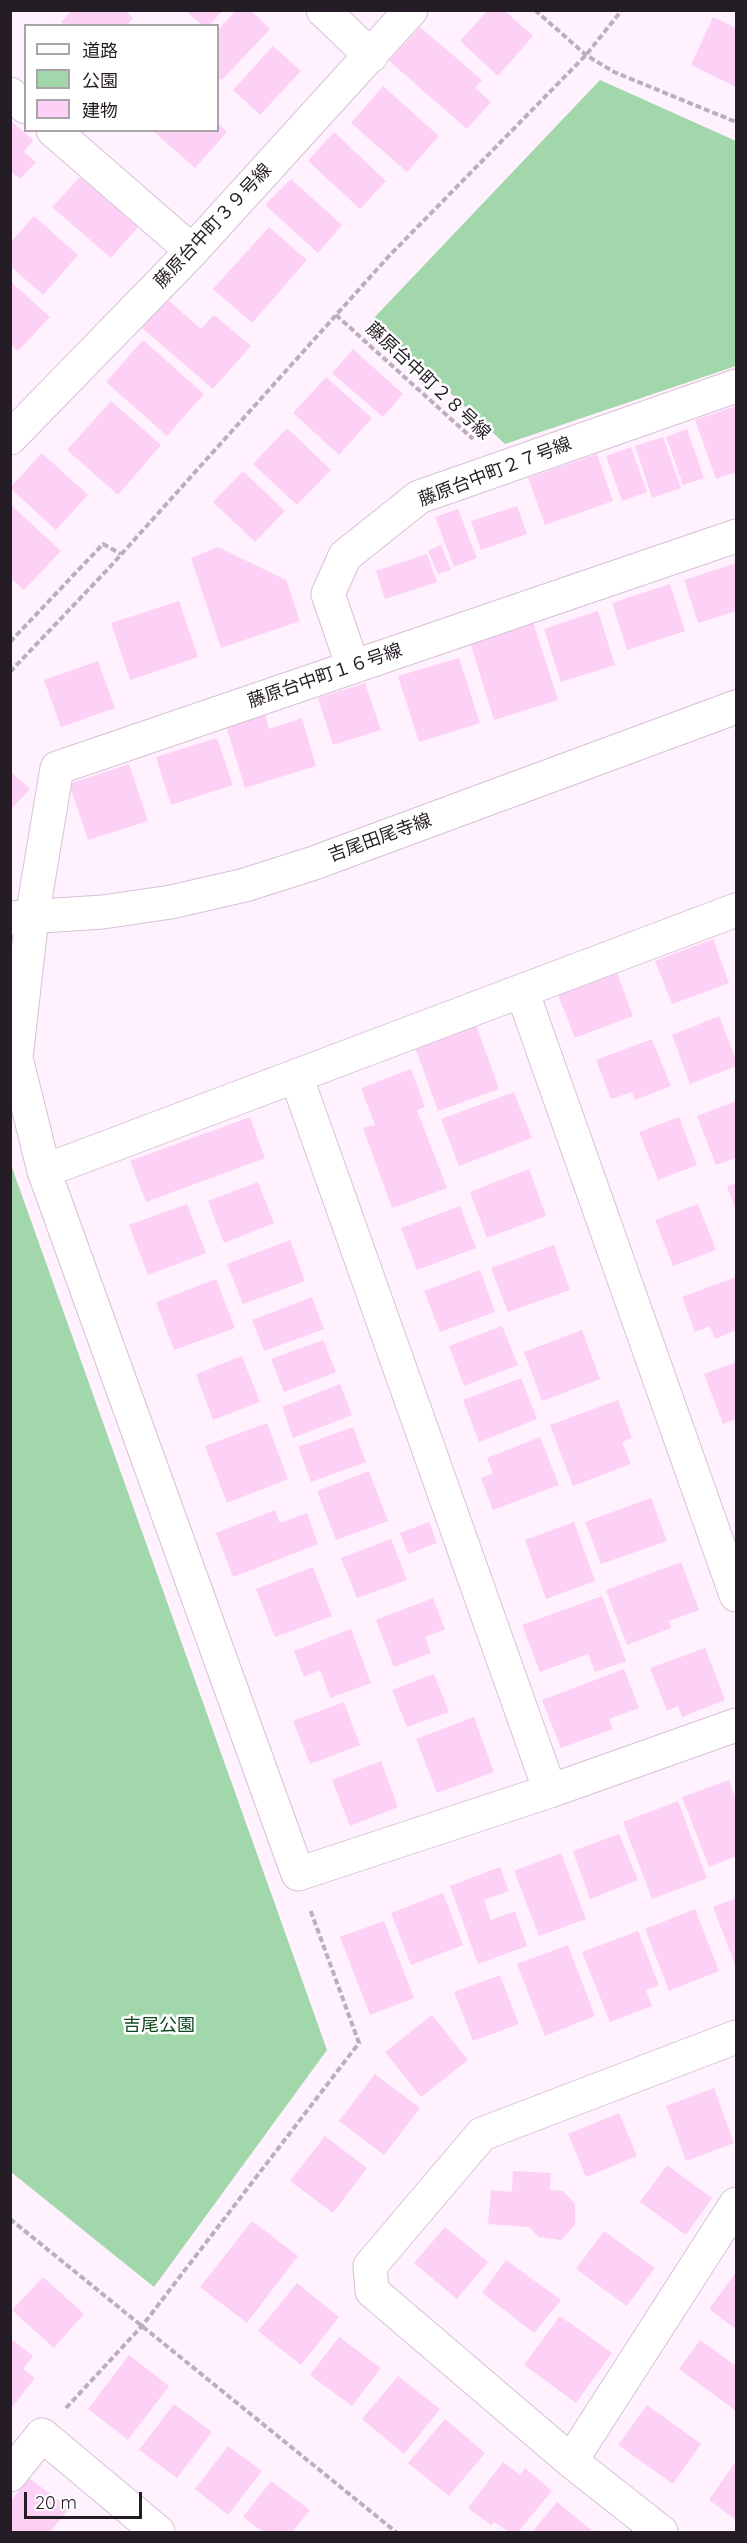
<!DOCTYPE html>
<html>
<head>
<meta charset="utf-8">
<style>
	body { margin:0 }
	#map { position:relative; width:747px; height:2543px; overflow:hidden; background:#fff1fe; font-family:Quicksand,"Noto Sans JP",sans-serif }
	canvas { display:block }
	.frame { position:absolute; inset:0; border:12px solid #251d25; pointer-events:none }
	.legend { position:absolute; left:24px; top:24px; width:195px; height:108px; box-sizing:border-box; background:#fff; border:2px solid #a8a5a8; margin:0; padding:8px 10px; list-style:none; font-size:18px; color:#251d25 }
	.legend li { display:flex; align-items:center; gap:12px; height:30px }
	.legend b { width:30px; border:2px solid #a8a5a8 }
	.scale { position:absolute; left:24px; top:2492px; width:118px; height:27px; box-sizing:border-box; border:3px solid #251d25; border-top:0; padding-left:8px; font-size:18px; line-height:21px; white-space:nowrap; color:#251d25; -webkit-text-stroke:4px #fff; paint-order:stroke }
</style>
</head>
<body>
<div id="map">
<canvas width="747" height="2543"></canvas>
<div class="frame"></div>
<ul class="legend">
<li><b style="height:8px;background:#fff"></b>道路</li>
<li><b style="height:16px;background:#a1d7ab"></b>公園</li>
<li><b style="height:16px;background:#fdd0f6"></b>建物</li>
</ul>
<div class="scale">20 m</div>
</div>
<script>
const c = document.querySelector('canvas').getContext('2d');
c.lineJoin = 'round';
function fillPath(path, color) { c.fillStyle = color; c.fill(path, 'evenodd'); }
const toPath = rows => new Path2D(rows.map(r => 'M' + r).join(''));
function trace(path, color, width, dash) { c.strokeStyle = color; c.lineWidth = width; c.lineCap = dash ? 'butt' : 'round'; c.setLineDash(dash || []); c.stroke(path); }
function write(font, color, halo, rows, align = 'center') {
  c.font = font + ' Quicksand,"Noto Sans JP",sans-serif'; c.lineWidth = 5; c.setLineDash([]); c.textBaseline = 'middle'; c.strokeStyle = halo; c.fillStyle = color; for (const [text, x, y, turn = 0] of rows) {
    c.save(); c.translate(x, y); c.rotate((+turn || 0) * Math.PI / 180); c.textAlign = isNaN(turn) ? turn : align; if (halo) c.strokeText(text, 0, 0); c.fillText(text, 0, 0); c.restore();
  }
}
fillPath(toPath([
	[600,80,736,141,736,366,505,444,372,320],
	[10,1162,327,2050,154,2287,11,2172]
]), '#a1d7ab');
fillPath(toPath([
	[72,10,125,10,133,18,126,26,66,26,61,22],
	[185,10,223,10,209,26,203,26],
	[236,10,250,10,270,29,222,80,218,77,218,30],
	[488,10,504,10,533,36,498,76,460,41],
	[713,17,736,28,736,87,691,65],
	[420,27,482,80,475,88,491,102,467,129,389,61],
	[273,46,301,71,260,115,233,90],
	[383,86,439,136,407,172,351,123],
	[10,120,33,140,24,152,36,162,20,179,10,171],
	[218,123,227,132,195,168,152,130,218,130],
	[334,132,386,181,360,209,308,161],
	[80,177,138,227,111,258,52,207],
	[291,179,342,225,318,253,265,205],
	[34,216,78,255,43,295,10,266,10,243],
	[269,227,307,260,252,323,213,289],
	[10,281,50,317,18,351,10,344],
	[167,299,201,329,214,315,251,346,213,389,142,328],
	[143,340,204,394,167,436,106,382],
	[353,349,403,394,383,417,332,373],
	[326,377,372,418,339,455,293,413],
	[111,401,161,445,118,495,67,450],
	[736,406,736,472,716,479,695,420],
	[287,428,331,470,297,505,253,464],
	[687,429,704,478,683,485,666,437],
	[663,437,681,488,652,498,635,446],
	[631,447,647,492,622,501,606,456],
	[42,453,88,495,56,530,10,488],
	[597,454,613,501,545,525,528,478],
	[243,471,285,511,255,542,213,502],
	[10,504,61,551,24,590,10,578],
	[517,506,527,534,481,550,471,521],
	[458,509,477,558,454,567,435,517],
	[441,545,451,570,438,574,428,551],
	[218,547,286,580,300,621,221,648,191,558],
	[427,554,437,582,385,599,376,571],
	[736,563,736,611,698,623,684,580],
	[670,584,685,631,627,650,612,603],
	[179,601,198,657,130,680,111,623],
	[598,611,615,665,561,682,544,629],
	[533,622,558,700,494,720,470,642],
	[459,658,480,723,419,742,398,676],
	[98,661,115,708,61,727,44,680],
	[365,683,381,730,333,745,318,698],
	[265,714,269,729,302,718,316,766,245,788,226,726],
	[217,738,233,785,171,805,156,757],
	[129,764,148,821,88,840,69,784],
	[10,771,30,789,10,810],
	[713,939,729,983,672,1004,655,961],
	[617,973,633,1016,575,1038,558,995],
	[719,1016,736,1060,736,1066,690,1084,672,1035],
	[475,1022,499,1089,438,1111,414,1044],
	[652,1039,671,1086,635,1100,632,1092,611,1099,596,1060],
	[411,1069,425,1107,417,1110,447,1188,392,1208,363,1128,375,1125,361,1088],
	[514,1092,532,1138,459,1166,441,1119],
	[736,1101,736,1158,716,1165,697,1116],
	[250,1117,265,1158,146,1202,130,1161],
	[679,1117,697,1165,658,1180,639,1132],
	[529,1169,546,1216,487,1238,470,1192],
	[258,1182,274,1223,224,1243,208,1201],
	[736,1183,736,1210,727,1187],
	[187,1204,206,1253,148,1275,129,1225],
	[698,1204,716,1250,673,1266,655,1220],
	[460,1206,476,1248,417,1270,401,1228],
	[290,1240,305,1281,243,1304,227,1264],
	[554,1245,570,1290,508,1312,491,1268],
	[480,1270,495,1312,440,1332,424,1291],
	[736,1277,736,1330,715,1339,710,1326,695,1332,682,1297],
	[216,1279,235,1328,174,1350,156,1302],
	[312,1297,324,1329,264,1351,252,1320],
	[502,1326,518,1365,464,1386,449,1346],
	[582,1330,600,1379,542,1401,524,1352],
	[323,1340,336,1372,284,1392,271,1359],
	[242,1356,260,1402,213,1420,196,1374],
	[736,1362,736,1419,723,1424,704,1374],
	[521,1378,537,1419,479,1442,463,1400],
	[340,1384,352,1415,293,1438,282,1407],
	[618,1400,632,1438,622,1442,631,1464,573,1486,550,1425],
	[267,1423,288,1479,227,1503,205,1446],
	[353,1427,366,1462,311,1482,298,1447],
	[540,1437,559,1485,493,1510,481,1478,493,1473,487,1458],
	[369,1471,388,1521,336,1540,317,1491],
	[651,1498,667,1541,601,1564,585,1522],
	[275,1510,280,1523,307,1513,318,1544,233,1577,216,1533],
	[429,1522,437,1543,408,1554,400,1533],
	[574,1522,595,1581,546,1599,525,1540],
	[391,1539,407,1580,357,1598,341,1558],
	[681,1562,699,1610,669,1621,671,1628,627,1645,606,1590],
	[313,1567,332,1616,275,1637,256,1589],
	[602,1596,626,1661,595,1672,588,1654,540,1672,522,1625],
	[433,1598,445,1629,425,1637,431,1653,394,1667,376,1620],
	[351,1629,371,1683,330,1698,320,1670,304,1677,294,1651],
	[705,1648,725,1700,682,1717,678,1706,667,1711,650,1668],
	[624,1669,639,1708,609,1719,613,1729,561,1748,542,1700],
	[434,1674,449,1712,407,1727,392,1690],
	[344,1702,360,1745,310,1764,293,1721],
	[474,1717,494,1772,437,1793,416,1739],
	[381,1761,398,1807,350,1826,332,1780],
	[729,1780,736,1801,736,1856,709,1867,682,1797],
	[678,1801,707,1878,652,1899,623,1822],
	[619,1834,638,1880,590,1899,573,1851],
	[561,1853,586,1919,539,1936,514,1871],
	[500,1867,509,1891,484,1900,491,1920,515,1911,527,1946,478,1964,450,1886],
	[443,1893,463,1945,411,1965,391,1913],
	[736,1898,736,1967,713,1907],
	[695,1909,719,1971,669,1991,645,1929],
	[384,1921,414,1998,370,2015,340,1937],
	[638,1931,659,1985,646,1990,652,2006,610,2022,582,1952],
	[568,1945,595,2016,545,2036,517,1964],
	[500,1975,519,2024,473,2041,454,1992],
	[432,2015,468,2060,421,2097,385,2052],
	[375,2074,420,2108,384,2155,339,2121],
	[714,2088,734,2143,686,2161,666,2106],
	[619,2113,637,2156,586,2177,568,2134],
	[325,2136,367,2168,333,2213,290,2181],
	[667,2165,712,2198,686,2235,640,2202],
	[513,2171,551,2173,550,2190,563,2191,575,2204,575,2225,561,2240,539,2237,529,2227,488,2224,491,2190,512,2192],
	[252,2221,298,2256,247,2323,200,2287],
	[445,2227,488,2262,457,2299,414,2263],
	[604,2231,655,2268,627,2306,576,2269],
	[506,2260,561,2300,534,2333,482,2293],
	[736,2272,736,2329,709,2309],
	[43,2277,84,2314,54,2348,12,2310],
	[297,2283,339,2317,301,2365,258,2331],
	[560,2316,612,2353,576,2403,524,2365],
	[339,2337,381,2368,352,2406,310,2375],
	[10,2338,33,2356,23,2369,35,2378,10,2410],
	[700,2340,736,2366,736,2411,679,2369],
	[129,2355,169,2386,128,2440,88,2409],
	[398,2376,440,2409,404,2454,362,2419],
	[174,2404,212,2432,177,2478,139,2450],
	[647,2405,701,2444,673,2484,618,2445],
	[445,2419,485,2453,449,2496,408,2463],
	[228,2446,262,2471,228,2515,195,2489],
	[736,2461,736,2520,709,2500],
	[503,2462,520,2475,525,2468,552,2491,518,2532,509,2532,494,2522,491,2525,468,2508],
	[29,2478,69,2508,50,2532,10,2532,10,2502],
	[271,2481,310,2510,292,2532,263,2532,243,2517],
	[557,2502,594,2532,532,2532]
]), '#fdd0f6');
const minor = toPath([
	[323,10,371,56],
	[10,94,26,107],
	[53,130,192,251],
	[10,438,192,251,411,10],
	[736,536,57,768,32,917,16,1058,44,1171,298,1874,550,1791,736,1725],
	[353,667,328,594,345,556,419,497,736,386],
	[522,991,736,1595],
	[296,1076,550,1791],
	[44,1171,736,910],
	[571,2461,736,2204],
	[10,2475,42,2435,158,2532],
	[661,2532,571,2461,372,2291,370,2266,482,2134,736,2037]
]);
const tertiary = toPath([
	[10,918,103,912,171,902,245,885,314,863,736,707]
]);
trace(minor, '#d7c1d6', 35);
trace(tertiary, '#d7c1d6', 35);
trace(toPath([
	[535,10,586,55,614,72,736,122],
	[336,315,473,439],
	[10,642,103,544,121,554],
	[10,672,109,568,389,256,586,55,622,10],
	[10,2219,396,2532],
	[66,2408,142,2326,359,2043,310,1909]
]), '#bcafbb', 4, [6, 3]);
trace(minor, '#fff', 33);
trace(tertiary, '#fff', 33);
write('18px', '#251d25', '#fff', [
	["藤原台中町３９号線",213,226,-47],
	["藤原台中町２８号線",428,381,43],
	["藤原台中町２７号線",495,472,-21],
	["藤原台中町１６号線",325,676,-19],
	["吉尾田尾寺線",380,838,-20]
]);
write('18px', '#0f4922', '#fff', [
	["吉尾公園",159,2026]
]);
</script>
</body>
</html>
